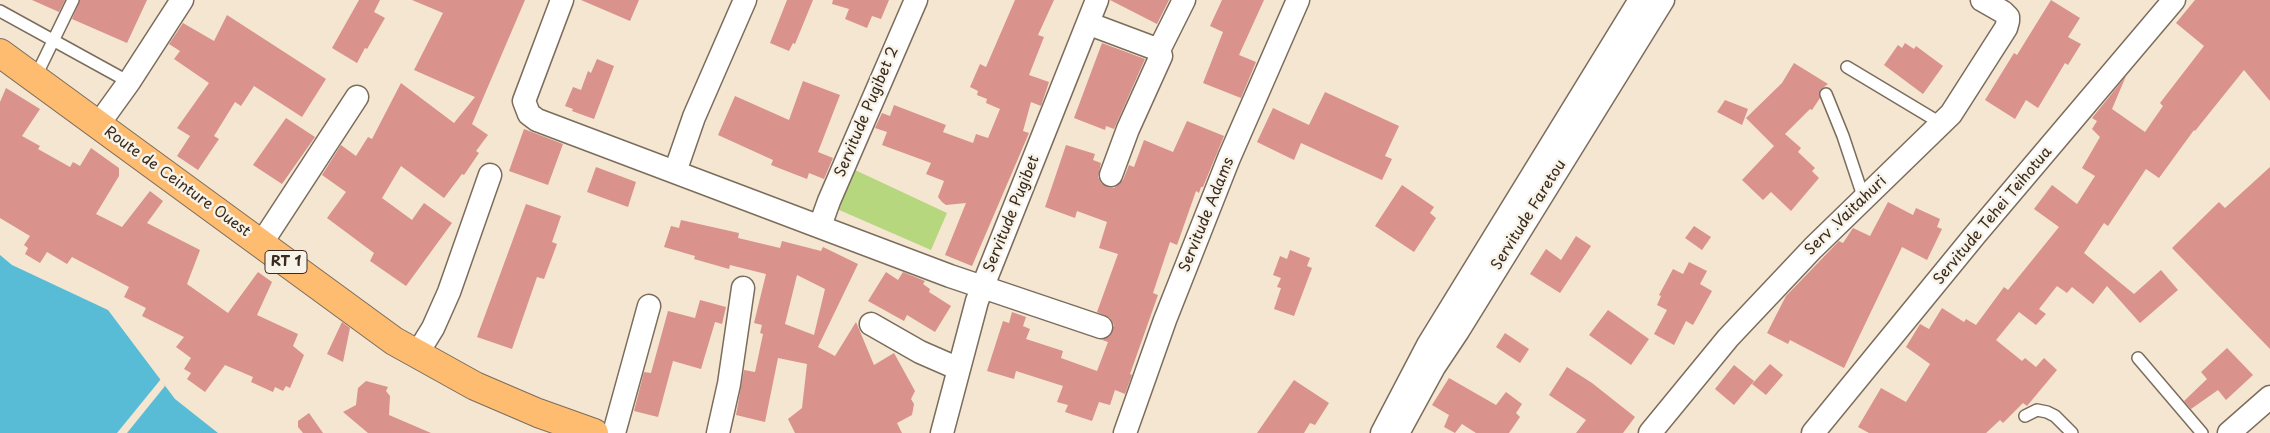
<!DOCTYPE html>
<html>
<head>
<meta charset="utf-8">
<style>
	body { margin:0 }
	canvas { display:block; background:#f4e6d0 }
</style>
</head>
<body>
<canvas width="2270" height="433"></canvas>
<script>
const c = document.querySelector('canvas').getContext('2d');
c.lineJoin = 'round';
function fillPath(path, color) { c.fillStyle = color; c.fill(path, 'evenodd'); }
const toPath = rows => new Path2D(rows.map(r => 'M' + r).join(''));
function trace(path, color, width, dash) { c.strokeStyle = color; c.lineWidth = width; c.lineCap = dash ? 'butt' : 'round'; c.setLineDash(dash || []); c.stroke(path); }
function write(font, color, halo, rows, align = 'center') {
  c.font = font + ' "Playpen Sans",sans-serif'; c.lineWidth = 5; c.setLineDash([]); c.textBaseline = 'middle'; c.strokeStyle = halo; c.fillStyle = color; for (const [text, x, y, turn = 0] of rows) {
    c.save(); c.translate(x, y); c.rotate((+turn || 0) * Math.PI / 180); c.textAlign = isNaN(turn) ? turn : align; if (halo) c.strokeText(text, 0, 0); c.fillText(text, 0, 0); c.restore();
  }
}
fillPath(toPath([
	[855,170,947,213,931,250,837,209]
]), '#b7d77e');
fillPath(toPath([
	[0,255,12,265,108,310,175,399,218,433,0,433]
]), '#59bcd7');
fillPath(toPath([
	[161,379,165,386,127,433,117,433]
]), '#f4e6d0');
fillPath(toPath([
	[32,0,65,0,59,12],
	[80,0,147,0,127,43,72,19],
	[359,0,380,0,374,12,385,18,367,49,365,48,357,63,332,48],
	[412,0,525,0,472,124,488,135,476,151,479,153,464,175,462,174,444,198,401,166,382,198,412,220,424,203,452,223,406,286,370,261,374,253,327,218,346,192,322,175,341,145,356,156,368,137,372,139,401,83,454,123,475,97,414,70,443,13],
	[581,0,639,0,630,21],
	[787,0,813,0,795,44,793,43,789,51,770,43],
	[833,0,889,0,881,19,872,16,867,28,845,19,849,9,832,4],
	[1015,0,1054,0,1038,35,1044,37,1029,75,1049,82,1041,106,1031,102,1023,131,1029,133,972,266,945,255,966,203,946,205,942,202,938,197,944,181,926,174,931,163,882,145,887,132,875,128,882,113,890,116,894,105,946,125,943,132,973,143,976,134,988,138,1000,109,986,103,987,99,977,95,978,91,970,87,980,64,986,67],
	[1110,0,1169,0,1157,24],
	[1222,0,1264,0,1239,55,1256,62,1241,98,1203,83,1223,32,1210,26],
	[2051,0,2080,18,2068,37,2081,44,2068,65,2065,63,2038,108,2026,100,2015,119,1985,100,2014,53,2017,55],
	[2195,0,2270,0,2270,101,2244,70,2195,131,2194,130,2159,178,2146,169,2108,226,2104,223,2084,253,2134,294,2161,270,2178,290,2140,323,2107,286,2093,304,2072,287,2067,293,2057,286,2039,309,2046,314,2036,325,2019,312,1996,340,2022,361,2025,358,2036,367,2044,358,2057,370,2027,406,2023,403,2003,423,2000,420,1986,433,1869,433,1858,427,1881,388,1906,402,1930,364,1906,347,1920,324,1929,329,1942,308,1964,322,1966,319,1976,325,2004,287,2008,290,2059,227,2034,209,2052,185,2077,204,2095,176,2082,168,2100,137,2092,129,2097,121,2092,118,2126,76,2112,109,2145,132,2163,106,2160,103,2204,46,2176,23],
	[227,15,326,79,302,117,254,86,241,106,235,102,214,136,219,139,198,170,177,156,190,136,177,128,209,83,174,59,180,51,169,44,183,23,214,41],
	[1102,43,1145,59,1114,129,1106,126,1105,130,1074,118],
	[1905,43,1914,49,1916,46,1943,66,1923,94,1884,65,1898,45,1902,48],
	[597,59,614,66,594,119,572,111,573,109,565,106,573,87,581,90,588,71,591,73],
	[1794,63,1828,84,1820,90,1820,98,1812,110,1810,109,1785,134,1801,148,1798,152,1815,168,1812,171,1819,178,1791,211,1771,192,1763,200,1742,180,1774,146,1746,118,1782,83],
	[803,81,840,95,818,152,833,158,824,179,809,173,807,179,771,165,773,160,718,135,735,96,789,120],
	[6,88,40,109,22,136,40,146,38,149,70,167,73,162,80,166,91,148,119,168,119,176,96,214,122,227,150,191,163,201,147,223,200,250,187,284,228,313,258,272,272,282,257,315,298,334,293,346,304,355,290,388,286,386,283,391,275,387,273,392,251,382,253,377,225,365,205,392,187,379,191,373,184,369,191,358,176,347,184,337,142,316,146,308,124,297,129,287,72,257,67,264,47,252,40,263,25,254,28,248,24,245,30,236,0,218,0,102],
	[1325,92,1399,126,1385,156,1392,159,1382,180,1301,143,1294,160,1257,142,1273,108,1309,125],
	[1725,100,1748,109,1742,125,1717,112],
	[286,118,315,137,282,184,253,165],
	[1187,121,1224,136,1203,187,1201,187,1199,193,1196,191,1177,245,1170,242,1153,293,1158,295,1130,374,1132,375,1125,394,1115,390,1110,405,1099,402,1092,421,1065,412,1068,405,1057,402,1063,386,1016,371,1014,379,987,371,1003,321,1009,323,1012,312,1026,317,1023,326,1030,329,1026,339,1063,351,1061,358,1097,371,1108,342,1102,340,1110,336,1114,325,1110,318,1097,312,1118,254,1099,248,1107,222,1077,211,1075,218,1045,207,1066,145,1095,154,1093,160,1101,163,1098,177,1101,183,1107,187,1114,188,1123,180,1129,165,1134,167,1144,140,1173,152],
	[524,129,563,144,548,185,509,171],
	[596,167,636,182,628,207,587,192],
	[2270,167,2270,349,2172,248,2219,202,2225,208],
	[1402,185,1434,207,1430,213,1436,218,1414,252,1375,226],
	[1888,202,1913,215,1916,208,1940,219,1937,227,1942,229,1927,260,1902,247,1844,368,1790,340,1788,344,1767,333,1786,296,1839,241,1843,243,1853,228,1870,236],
	[526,204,561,216,552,242,557,244,544,279,537,277,512,349,477,337],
	[681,220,739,233,738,238,780,248,782,241,821,251,823,247,858,264,818,347,835,356,856,322,874,365,894,353,915,391,911,399,914,404,912,415,897,423,902,433,795,433,788,419,802,408,807,364,778,358,765,422,736,415,744,370,755,372,763,334,760,333,762,325,754,323,766,274,730,265,729,269,694,259,695,256,664,247,671,226,679,228],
	[797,275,825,289,814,335,785,324],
	[1694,226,1711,237,1702,250,1685,238],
	[1576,236,1591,246,1560,293,1530,274,1546,249,1561,260],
	[1290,250,1310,258,1307,266,1312,268,1294,316,1274,309,1281,288,1277,287,1281,278,1273,275,1280,256,1287,259],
	[1689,262,1707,271,1700,284,1712,291,1693,325,1686,321,1674,345,1654,334,1667,310,1657,305,1661,296,1659,295,1673,269,1683,274],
	[886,272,898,280,903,272,925,281,923,284,930,289,929,292,951,306,935,332,907,315,904,321,868,301],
	[700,300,726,307,722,324,715,322,701,369,673,361,658,417,634,411,644,372,651,373,668,311,695,318],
	[1608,310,1649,339,1631,365,1589,335],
	[342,322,350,328,343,362,327,354],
	[1505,333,1529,349,1520,363,1496,347],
	[2227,348,2253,375,2226,400,2218,390,2191,409,2184,401,2207,379,2201,372],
	[1770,364,1783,375,1766,395,1752,384],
	[1734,365,1754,381,1734,405,1715,389],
	[1567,367,1592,383,1635,417,1623,433,1576,433,1586,420,1549,395],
	[1449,378,1496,405,1506,392,1522,404,1516,413,1520,417,1509,433,1476,433,1462,424,1455,433,1444,427,1449,415,1432,405],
	[1294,380,1329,403,1315,425,1310,423,1304,433,1257,433],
	[366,381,388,387,386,391,390,396,389,415,431,433,368,433,343,412,356,405,358,388],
	[309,413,323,433,303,433,298,427,298,421]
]), '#d9928c');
const service = toPath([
	[0,11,129,82],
	[1847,67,1942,124],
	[35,78,73,0],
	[1826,94,1843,136,1862,193,1862,200],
	[2138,358,2202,433],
	[2025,416,2037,410,2047,412,2055,416,2072,433]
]);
const minor = toPath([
	[562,0,524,101,529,114,537,120,950,276,1101,327],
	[1090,19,1095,26,1159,50,1161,56,1128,129,1111,175],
	[1159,50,1184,0],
	[98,125,129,82,182,0],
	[675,172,694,117,745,0],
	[820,226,829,201,916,0],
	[261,244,357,97],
	[871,324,920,352,959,369],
	[417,354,433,328,449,292,490,175],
	[614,433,649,306],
	[718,433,729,384,743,288],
	[942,433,977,301,1097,0],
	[1125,433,1165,320,1229,158,1298,0],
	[1382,433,1428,345,1640,0],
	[1398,433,1434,367,1458,331,1663,0],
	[1650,433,1728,338,1813,248,1951,114,2006,28,2008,21,2008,17,2003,12,1982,0],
	[1813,433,1975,235,2174,0],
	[2229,433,2270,397]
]);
const primary = toPath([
	[0,53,394,341,475,386,538,413,594,433]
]);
trace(service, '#7c6c5c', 14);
trace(minor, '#7c6c5c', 25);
trace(primary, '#7c6c5c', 30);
trace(service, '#fff', 11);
trace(minor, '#fff', 22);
trace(primary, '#fdbc70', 28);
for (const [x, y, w] of [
	[286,262,42]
]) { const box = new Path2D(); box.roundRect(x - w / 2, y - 11.5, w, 23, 4); c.fillStyle = '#f7f3e8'; c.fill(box); trace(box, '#3b2a1e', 1); }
write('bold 14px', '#3b2a1e', null, [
	["RT 1",286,262]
]);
write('15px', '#3b2a1e', '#f7f3e8', [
	["Servitude Pugibet 2",867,112,-67],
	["Route de Ceinture Ouest",177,182,36],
	["Servitude Pugibet",1012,214,-68],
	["Servitude Adams",1207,215,-68],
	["Servitude Faretou",1529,215,-58],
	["Serv .Vaitahuri",1846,216,-44],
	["Servitude Tehei Teihotua",1993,216,-50]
]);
</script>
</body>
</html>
